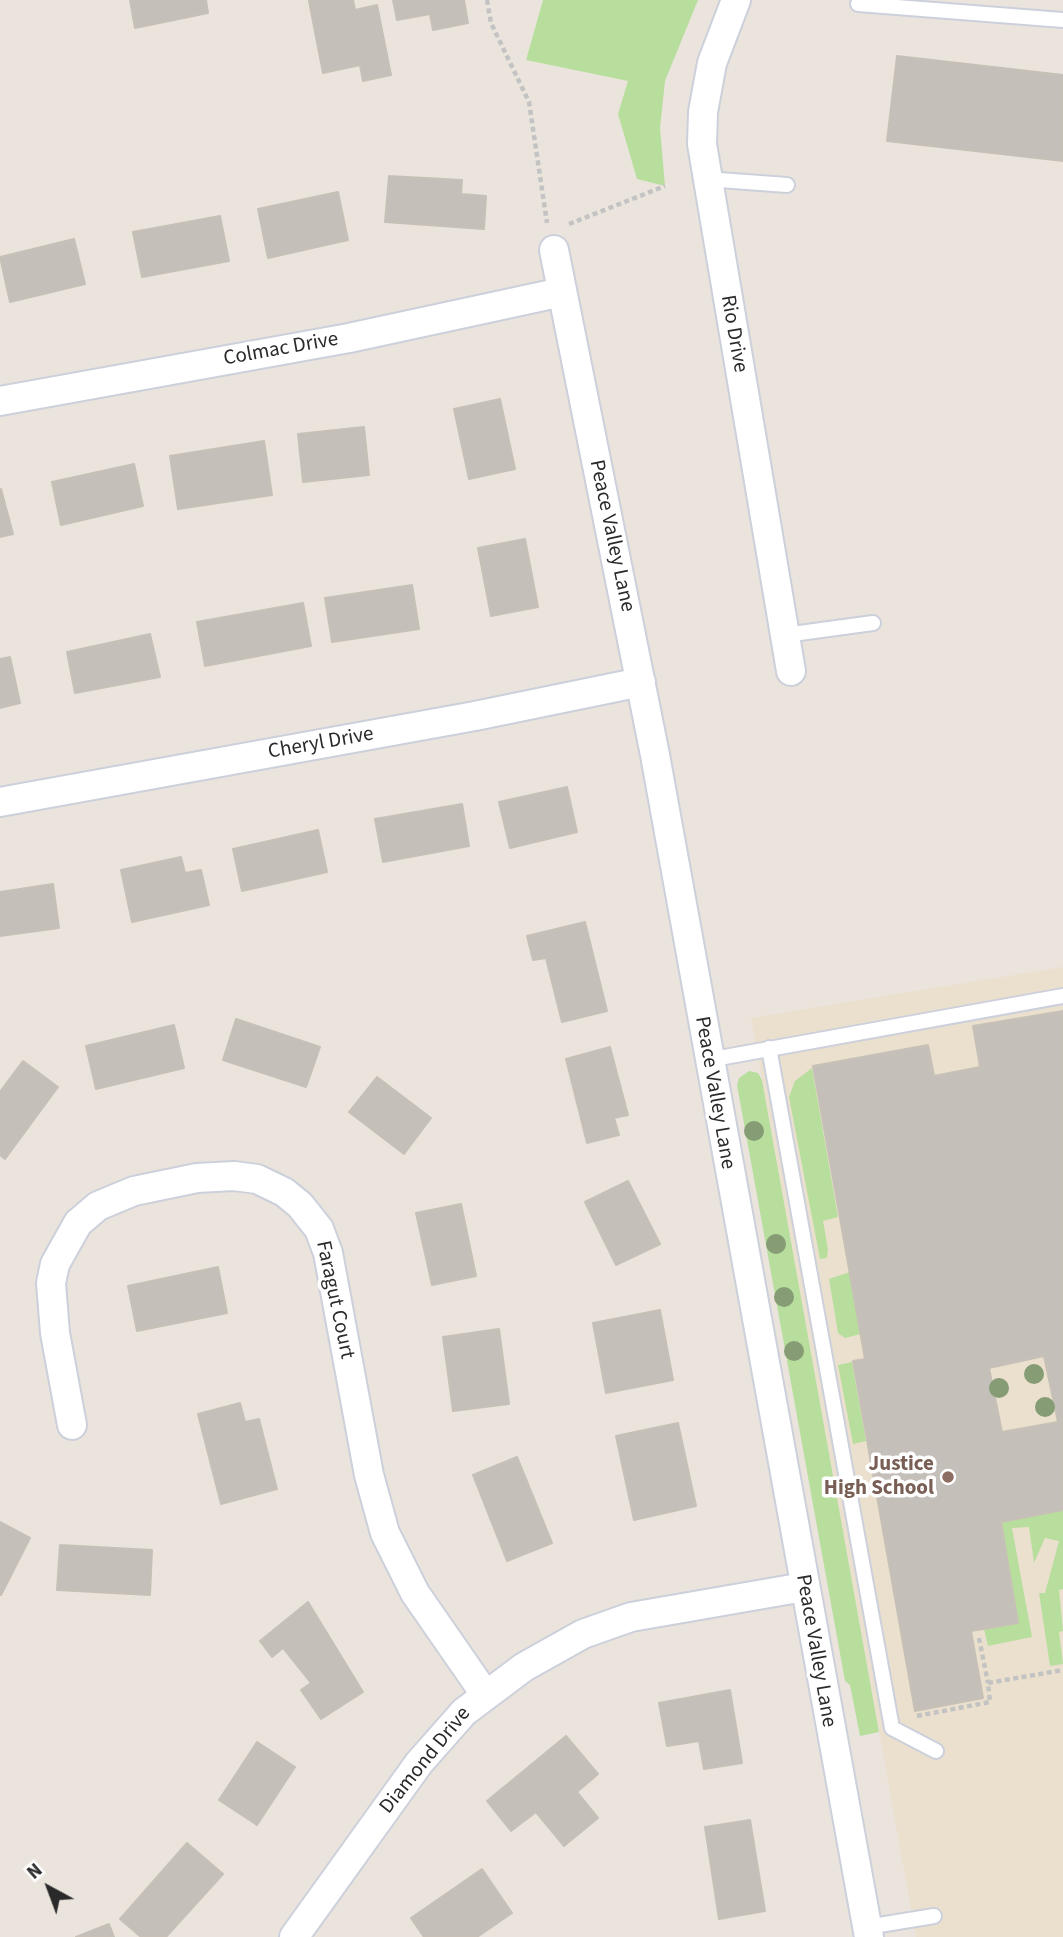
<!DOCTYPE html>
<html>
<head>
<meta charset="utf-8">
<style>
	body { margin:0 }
	#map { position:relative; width:1063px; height:1937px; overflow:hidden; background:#ebe4dd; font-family:"Source Sans 3",sans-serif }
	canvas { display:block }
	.north { position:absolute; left:14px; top:1853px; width:70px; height:70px; -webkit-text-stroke:5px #fff; paint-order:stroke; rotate:319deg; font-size:19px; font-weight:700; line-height:28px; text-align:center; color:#2a2a2a }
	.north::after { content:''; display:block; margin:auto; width:24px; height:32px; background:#2a2a2a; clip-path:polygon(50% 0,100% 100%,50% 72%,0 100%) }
</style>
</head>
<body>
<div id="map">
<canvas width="1063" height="1937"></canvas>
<div class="north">N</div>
</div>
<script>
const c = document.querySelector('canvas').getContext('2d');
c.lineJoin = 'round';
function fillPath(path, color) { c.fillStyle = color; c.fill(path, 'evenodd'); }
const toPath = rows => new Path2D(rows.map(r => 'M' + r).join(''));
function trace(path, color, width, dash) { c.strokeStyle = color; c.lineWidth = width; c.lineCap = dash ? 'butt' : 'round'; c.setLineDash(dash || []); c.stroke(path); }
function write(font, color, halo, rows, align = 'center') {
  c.font = font + ' "Source Sans 3",sans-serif'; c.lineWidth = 7; c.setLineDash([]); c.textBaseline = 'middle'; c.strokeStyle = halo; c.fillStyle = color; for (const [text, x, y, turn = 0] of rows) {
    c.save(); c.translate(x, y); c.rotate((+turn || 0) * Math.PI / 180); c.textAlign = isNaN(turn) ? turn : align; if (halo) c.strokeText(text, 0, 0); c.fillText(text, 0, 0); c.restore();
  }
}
fillPath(toPath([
	[1063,967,1063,1937,916,1937,751,1018]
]), '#ebe0ce');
fillPath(toPath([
	[543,0,698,0,665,81,660,128,665,186,637,179,618,114,628,81,526,60],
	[812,1068,838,1217,823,1221,828,1249,827,1258,820,1259,789,1097,795,1081],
	[749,1071,758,1073,762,1080,879,1732,860,1736,850,1685,845,1681,737,1085,739,1078],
	[850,1272,861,1334,845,1338,838,1333,829,1279],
	[852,1362,866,1441,853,1444,838,1365],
	[1063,1510,1063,1589,1059,1590,1063,1631,1059,1632,1063,1664,1050,1666,1039,1593,1045,1593,1059,1541,1045,1538,1034,1563,1029,1527,1012,1528,1032,1637,988,1646,984,1629,1018,1623,1001,1522]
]), '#b8de9e');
const building = toPath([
	[130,0,206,0,208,13,135,28,130,0],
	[353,0,355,10,377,5,391,75,363,81,360,65,323,73,309,1,353,0],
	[393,0,464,0,468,23,433,30,430,14,397,20,393,0],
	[897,56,1063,75,1063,161,887,141,897,56],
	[389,176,462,180,461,194,486,196,484,229,385,222,389,176],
	[338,192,348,240,268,258,258,209,338,192],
	[220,216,229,261,142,277,133,232,220,216],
	[74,239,85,284,10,302,0,257,74,239],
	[500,399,515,469,469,479,454,409,500,399],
	[364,427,369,475,303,482,298,434,364,427],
	[264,441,272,495,178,509,170,456,264,441],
	[134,464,143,506,61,525,52,482,134,464],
	[1,489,13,534,0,537,0,490,1,489],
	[525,539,538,607,491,616,478,548,525,539],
	[412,585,419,629,332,642,325,598,412,585],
	[303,603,311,646,205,666,197,622,303,603],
	[150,634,160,677,75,693,67,652,150,634],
	[10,657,20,703,0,708,0,659,10,657],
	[567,787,577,832,510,848,499,802,567,787],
	[462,804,469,846,383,862,375,819,462,804],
	[318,830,327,872,242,891,233,849,318,830],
	[181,857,185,873,201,870,209,905,132,922,121,870,181,857],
	[53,884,59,928,0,936,0,892,53,884],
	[585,922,607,1011,562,1022,546,958,533,960,527,936,585,922],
	[1063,1011,1063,1510,1001,1522,1018,1623,971,1631,983,1698,915,1711,853,1361,865,1359,813,1066,928,1045,934,1076,980,1067,973,1026,1063,1011],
	[1044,1356,1058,1422,1002,1432,989,1368,1044,1356],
	[236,1019,320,1047,306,1087,223,1060,236,1019],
	[174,1025,184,1068,96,1089,86,1046,174,1025],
	[610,1047,628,1115,614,1118,619,1135,587,1143,566,1059,610,1047],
	[23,1061,58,1087,5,1159,0,1155,0,1092,23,1061],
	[377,1077,431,1118,404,1154,349,1112,377,1077],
	[628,1181,660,1244,616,1265,585,1202,628,1181],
	[461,1204,476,1276,432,1285,416,1213,461,1204],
	[218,1267,227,1313,137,1331,128,1286,218,1267],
	[660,1310,673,1380,606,1393,593,1323,660,1310],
	[499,1329,509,1404,453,1411,443,1337,499,1329],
	[240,1403,245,1422,259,1419,277,1489,221,1504,198,1414,240,1403],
	[678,1423,696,1506,634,1520,616,1436,678,1423],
	[517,1457,552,1543,507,1561,473,1475,517,1457],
	[0,1522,30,1538,1,1595,0,1594,0,1522],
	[60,1545,152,1550,150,1595,57,1590,60,1545],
	[308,1602,363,1692,321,1719,301,1690,311,1683,283,1648,272,1657,260,1641,308,1602],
	[730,1690,742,1763,704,1769,699,1741,667,1746,659,1703,730,1690],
	[566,1736,598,1774,577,1792,598,1818,564,1846,536,1812,511,1831,487,1801,566,1736],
	[257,1742,295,1767,257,1825,219,1800,257,1742],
	[750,1820,765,1911,719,1919,705,1827,750,1820],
	[187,1843,223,1874,166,1937,141,1937,120,1919,187,1843],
	[482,1869,512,1913,477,1937,424,1937,411,1918,482,1869],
	[109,1924,114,1937,76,1937,109,1924]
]);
fillPath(building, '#c4bfb9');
trace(building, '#c6c0b7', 2);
const service = toPath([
	[858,4,1063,20],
	[706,179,787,185],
	[785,635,873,623],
	[769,1048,892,1728,936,1751],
	[708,1060,1063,996],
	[867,1927,934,1916]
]);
const minor = toPath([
	[736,0,712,63,703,112,702,144,791,671],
	[554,250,655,755,869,1937],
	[0,401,349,338,562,292],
	[0,802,475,716,641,682],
	[72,1425,55,1333,51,1283,55,1264,78,1223,98,1206,134,1191,197,1178,234,1176,257,1179,284,1192,300,1205,319,1229,328,1253,369,1475,385,1533,415,1593,485,1694],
	[294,1937,419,1763,464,1712,524,1667,583,1634,631,1617,804,1587]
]);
trace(service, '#ccd0db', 18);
trace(minor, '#ccd0db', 32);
trace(toPath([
	[487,0,491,23,529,102,547,223],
	[569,224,665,186],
	[979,1638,988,1683],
	[917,1716,990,1702,988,1683,1063,1670]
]), '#c3c3c3', 4.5, [5, 3.5]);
trace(service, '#fff', 14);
trace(minor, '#fff', 28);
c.fillStyle = '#859c75';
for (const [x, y] of [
	[754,1131],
	[776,1244],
	[784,1297],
	[794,1351],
	[1034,1374],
	[999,1388],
	[1045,1407]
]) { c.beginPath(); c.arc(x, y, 10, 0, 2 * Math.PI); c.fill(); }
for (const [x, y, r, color] of [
	[948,1477,7,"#8d6e63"]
]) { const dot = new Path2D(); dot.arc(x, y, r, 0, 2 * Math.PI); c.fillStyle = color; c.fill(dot); trace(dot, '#fff', 2.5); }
write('21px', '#2a2a2a', '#fff', [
	["Rio Drive",733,334,80],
	["Colmac Drive",281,350,-10],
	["Peace Valley Lane",611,536,78],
	["Cheryl Drive",321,744,-10],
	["Peace Valley Lane",714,1093,80],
	["Faragut Court",334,1300,78],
	["Peace Valley Lane",815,1651,80],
	["Diamond Drive",426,1761,-51]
]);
write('bold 21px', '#785e54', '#fff', [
	["Justice",934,1465],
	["High School",934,1489]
], 'right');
</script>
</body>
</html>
